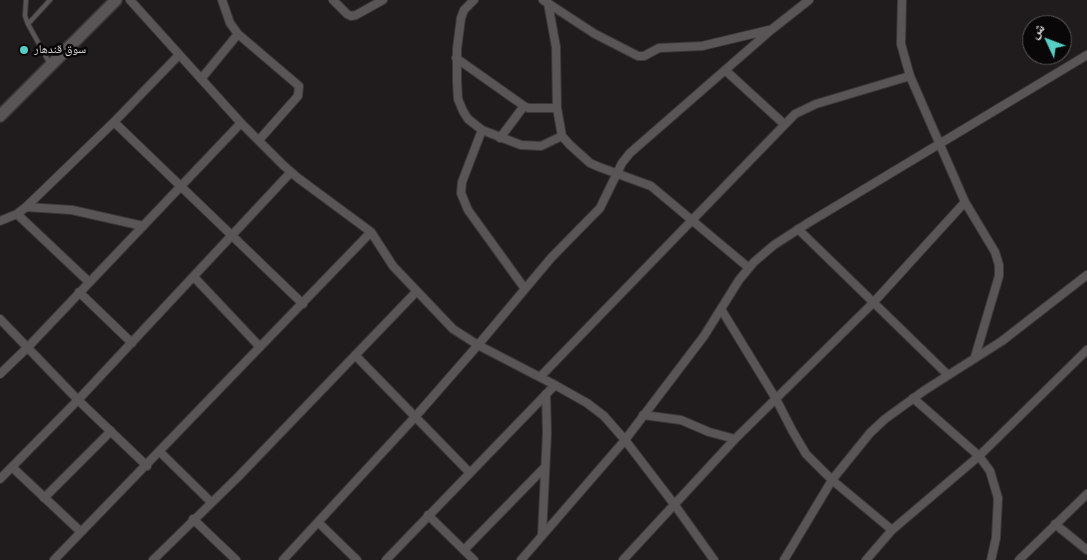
<!DOCTYPE html>
<html>
<head>
<meta charset="utf-8">
<style>
	body { margin:0 }
	#map { position:relative; width:1087px; height:560px; overflow:hidden; background:#201c1d; font-family:"Source Serif 4","Noto Naskh Arabic",serif }
	canvas { display:block }
	.north { position:absolute; left:1022px; top:15px; width:50px; height:50px; box-sizing:border-box; background:#090707; border:1px solid #5b5959; border-radius:50%; rotate:313deg; font-size:14px; font-weight:700; line-height:20px; text-align:center; color:#d7d5d5 }
	.north::after { content:''; display:block; margin:auto; width:18px; height:22px; background:#56cec3; clip-path:polygon(50% 0,100% 100%,50% 72%,0 100%) }
</style>
</head>
<body>
<div id="map">
<canvas width="1087" height="560"></canvas>
<div class="north">ش</div>
</div>
<script>
const c = document.querySelector('canvas').getContext('2d');
c.lineJoin = 'round';
const toPath = rows => new Path2D(rows.map(r => 'M' + r).join(''));
function trace(path, color, width, dash) { c.strokeStyle = color; c.lineWidth = width; c.lineCap = dash ? 'butt' : 'round'; c.setLineDash(dash || []); c.stroke(path); }
function write(font, color, halo, rows, align = 'center') {
  c.font = font + ' "Source Serif 4","Noto Naskh Arabic",serif'; c.lineWidth = 5; c.setLineDash([]); c.textBaseline = 'middle'; c.strokeStyle = halo; c.fillStyle = color; for (const [text, x, y, turn = 0] of rows) {
    c.save(); c.translate(x, y); c.rotate((+turn || 0) * Math.PI / 180); c.textAlign = isNaN(turn) ? turn : align; if (halo) c.strokeText(text, 0, 0); c.fillText(text, 0, 0); c.restore();
  }
}
const lane = toPath([
	[26,0,25,16,28,24,50,64],
	[28,24,50,0]
]);
const street = toPath([
	[130,0,241,123,283,165,298,178,371,232,393,266,453,329,478,345,555,385],
	[222,0,230,23,238,34,299,86,298,96,259,140],
	[333,0,347,14,351,16,356,15,383,0],
	[474,0,464,10,461,18,457,49,457,81,458,99,463,111,468,119,482,130,521,145,541,146,562,136],
	[543,0,595,34,638,56,644,56,659,48,702,46,769,30],
	[902,0,901,44,910,76,965,202,995,252,999,265,999,276,975,357],
	[548,3,556,47,557,108,562,136,570,145,590,163,599,167,651,186,749,268],
	[456,58,524,106,528,108,557,108],
	[725,70,784,124],
	[201,79,238,34],
	[114,122,303,304],
	[482,130,462,182,461,193,468,210,525,289],
	[500,138,524,106],
	[26,207,72,210,143,226],
	[17,214,89,282],
	[0,221,17,214,26,207,114,122,179,55],
	[798,229,948,375],
	[194,277,260,347],
	[79,292,132,343],
	[721,309,776,399,793,432,806,454,832,480,892,530],
	[0,319,78,400,147,466],
	[355,355,470,473],
	[0,374,27,348,241,123],
	[540,377,795,114,816,104,910,76],
	[913,398,979,456,990,471,998,498,996,538,991,560],
	[643,415,681,420,709,432,735,439],
	[160,452,211,502],
	[12,467,81,532],
	[0,479,78,400,291,172],
	[44,498,111,431],
	[428,515,474,560],
	[193,519,236,560],
	[318,522,357,560],
	[1055,524,1087,550],
	[542,535,547,433,546,394],
	[464,550,545,467],
	[54,560,371,232],
	[153,560,238,477,416,292],
	[283,560,415,417,478,345,551,258,600,208,622,163,630,153,771,30,809,0],
	[386,560,555,385,587,403,604,416,625,440,674,504,714,560],
	[521,560,625,440,704,336,739,280,754,262,774,245,808,223,1087,55],
	[623,560,735,439,873,303,965,202],
	[784,560,832,480,870,433,885,419,925,390,1002,341,1087,275],
	[866,560,892,530,979,456,1087,350],
	[1019,560,1087,494]
]);
const secondary = toPath([
	[0,116,116,0]
]);
trace(lane, '#3b3838', 6);
trace(street, '#3b3838', 10);
trace(secondary, '#3b3838', 14);
trace(lane, '#595556', 4);
trace(street, '#595556', 8);
trace(secondary, '#595556', 11);
for (const [x, y, r, color] of [
	[24,50,5,"#56cec3"]
]) { const dot = new Path2D(); dot.arc(x, y, r, 0, 2 * Math.PI); c.fillStyle = color; c.fill(dot); trace(dot, '#090707', 2); }
write('12px', '#d7d5d5', '#090707', [
	["سوق قندهار",34,50]
], 'left');
</script>
</body>
</html>
